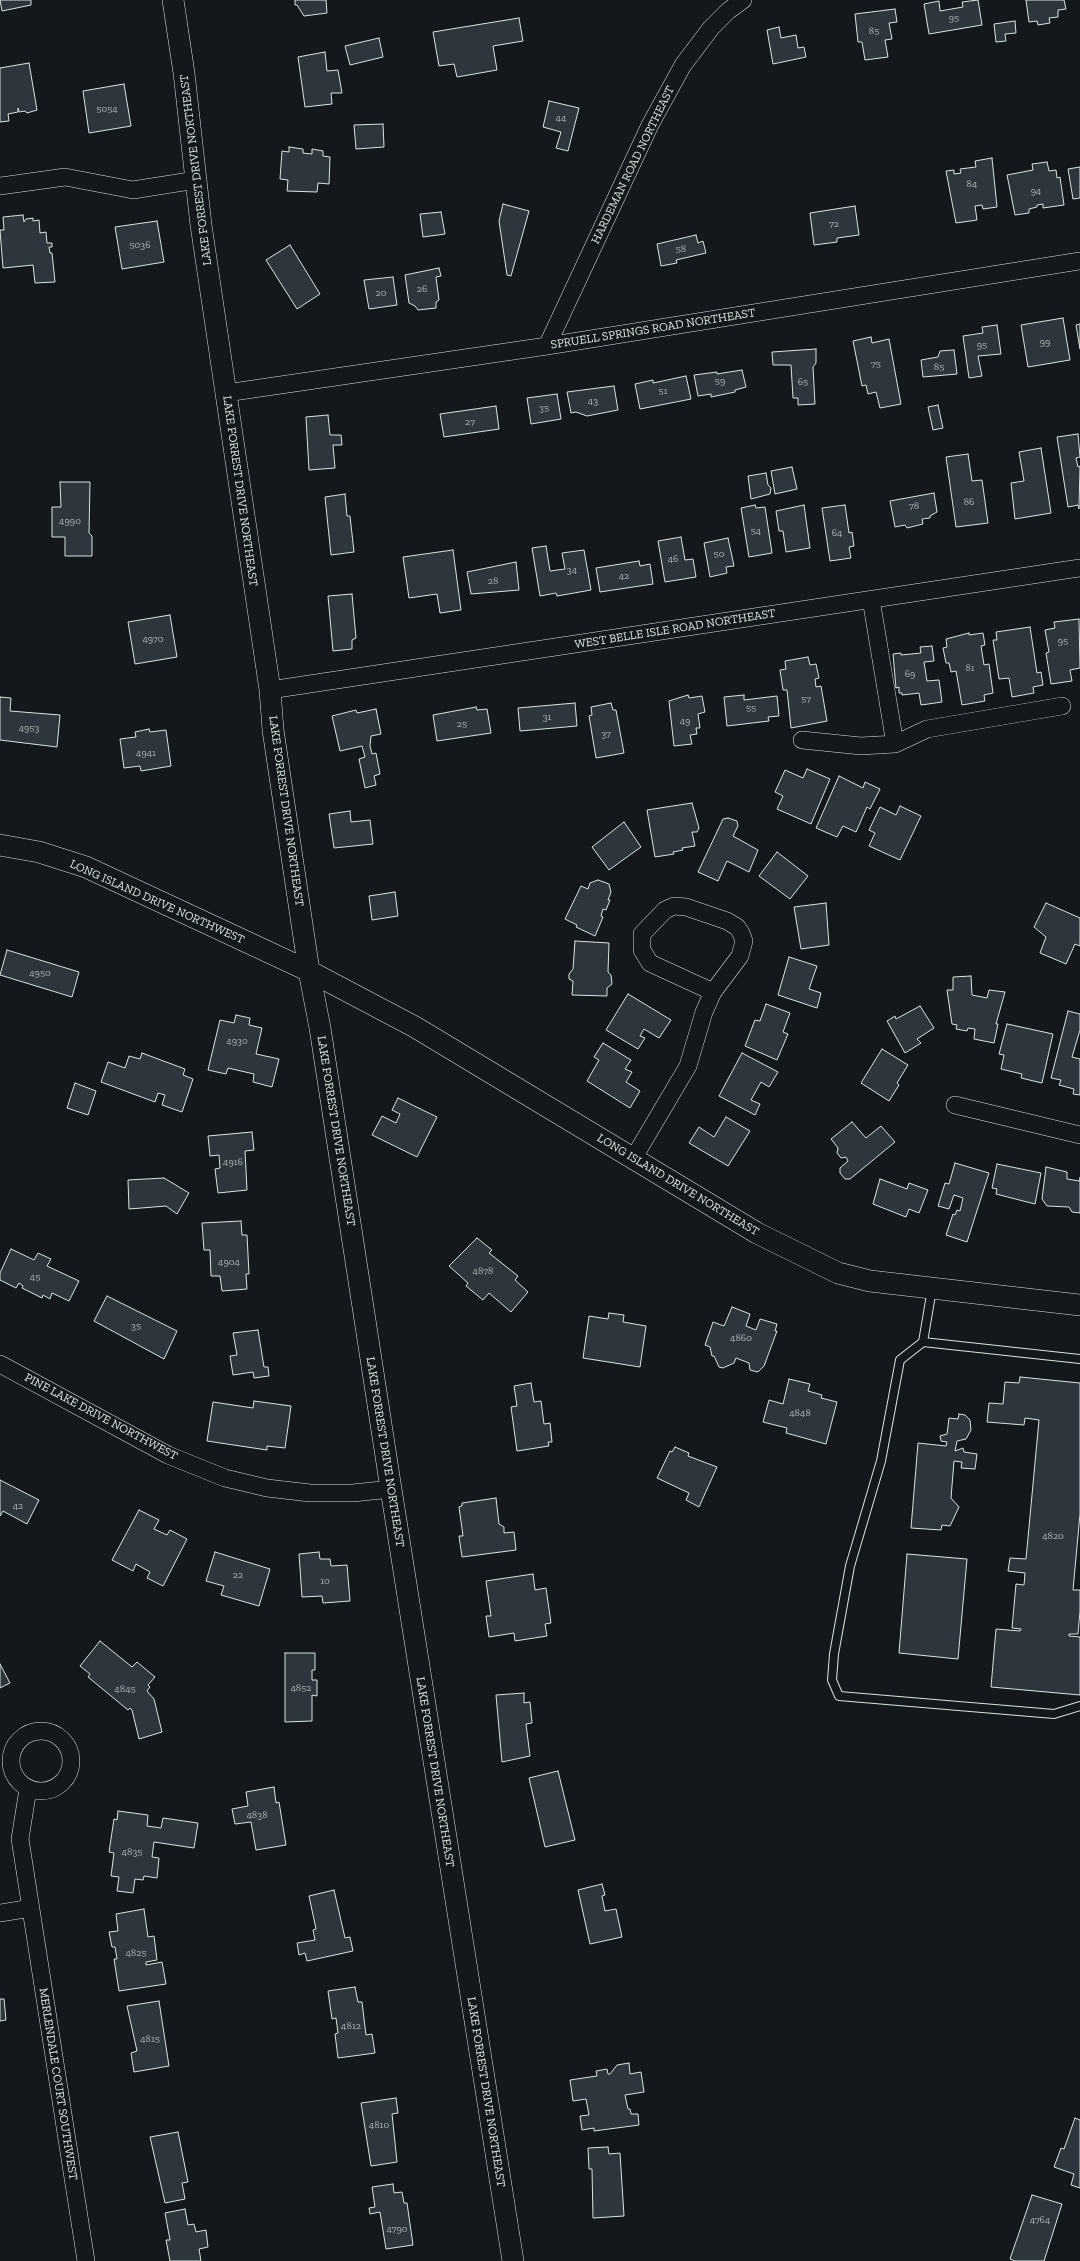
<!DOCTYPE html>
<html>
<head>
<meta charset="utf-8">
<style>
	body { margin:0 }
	canvas { display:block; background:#14181c }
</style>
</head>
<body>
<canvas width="1080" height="2261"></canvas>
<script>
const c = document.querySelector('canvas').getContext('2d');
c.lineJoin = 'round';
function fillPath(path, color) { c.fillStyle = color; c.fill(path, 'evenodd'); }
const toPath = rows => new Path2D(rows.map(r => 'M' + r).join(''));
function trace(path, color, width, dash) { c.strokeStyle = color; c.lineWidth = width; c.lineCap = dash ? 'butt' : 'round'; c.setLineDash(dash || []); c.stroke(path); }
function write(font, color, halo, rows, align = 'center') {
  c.font = font + ' "Zilla Slab",serif'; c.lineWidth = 3; c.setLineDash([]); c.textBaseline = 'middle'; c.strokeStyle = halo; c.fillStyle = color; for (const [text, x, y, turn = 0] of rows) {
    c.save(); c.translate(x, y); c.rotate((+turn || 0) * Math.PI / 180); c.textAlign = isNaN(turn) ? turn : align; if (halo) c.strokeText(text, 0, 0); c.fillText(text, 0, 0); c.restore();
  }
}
const building = toPath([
	[0,0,31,0,31,5,2,11,0,0],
	[295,0,326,0,327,13,304,16,297,5,295,5,295,0],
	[978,0,982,25,929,34,924,4,939,1,940,11,963,7,962,2,978,0],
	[1026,0,1064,0,1066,9,1058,10,1058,17,1049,18,1050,23,1038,25,1037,21,1029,22,1026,0],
	[895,9,897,22,889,23,892,39,885,40,888,57,865,60,862,42,858,42,855,14,895,9],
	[519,18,523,41,493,46,497,70,457,77,454,64,439,66,433,32,519,18],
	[1015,21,1016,33,1005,34,1006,41,996,42,994,24,1015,21],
	[779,27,781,38,796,35,798,48,804,47,806,57,773,64,767,30,779,27],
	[379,38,383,57,350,65,345,46,379,38],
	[325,52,327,71,338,70,342,93,331,93,332,104,305,107,298,57,325,52],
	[29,63,37,110,27,113,25,111,19,112,18,108,18,112,8,114,9,121,0,122,0,68,29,63],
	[124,84,131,126,89,133,83,91,124,84],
	[549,101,579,108,568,151,556,148,561,132,543,127,549,101],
	[383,124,384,147,356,149,354,125,383,124],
	[289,147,303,149,303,153,312,154,312,149,323,151,323,156,330,157,329,184,318,183,317,192,287,191,288,180,280,179,282,151,289,152,289,147],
	[992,158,997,207,983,209,982,205,975,206,977,220,956,223,946,171,954,170,954,174,961,173,960,169,976,167,975,161,992,158],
	[1047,162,1049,171,1056,170,1057,178,1060,177,1064,205,1043,208,1043,204,1037,205,1037,207,1029,209,1029,213,1015,215,1007,175,1033,170,1032,164,1047,162],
	[1080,167,1080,198,1073,199,1068,169,1080,167],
	[503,204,529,211,511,276,507,275,499,221,503,204],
	[855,206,859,235,837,238,837,242,814,245,810,213,855,206],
	[441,212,445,234,423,237,420,214,441,212],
	[23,215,24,222,26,219,33,218,33,221,39,220,40,233,46,232,47,243,52,243,52,247,49,247,50,253,52,253,55,282,35,283,33,265,3,268,0,230,4,230,3,217,23,215],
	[157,221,164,262,122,269,115,227,157,221],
	[696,235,698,243,703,241,706,253,676,260,677,263,661,266,657,244,696,235],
	[290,245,320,294,297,309,266,260,290,245],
	[439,268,441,276,436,277,439,300,436,302,436,308,418,310,415,306,409,303,405,275,439,268],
	[393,277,397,305,369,309,364,280,393,277],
	[1063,318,1070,360,1028,367,1021,325,1063,318],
	[1080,324,1080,349,1076,325,1080,324],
	[997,325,1001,354,978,356,982,376,969,378,963,336,983,333,982,327,997,325],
	[871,337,872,343,889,339,901,404,880,408,876,392,868,394,866,385,862,386,853,341,871,337],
	[816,349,816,363,813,367,815,404,798,405,798,398,793,398,791,365,773,365,772,352,816,349],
	[954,350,957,374,923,377,921,360,938,357,940,351,954,350],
	[742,370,746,387,735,390,735,392,711,397,711,394,698,396,694,375,717,372,717,374,742,370],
	[686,376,691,399,640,409,635,384,653,380,653,383,686,376],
	[614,386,618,410,587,416,576,412,571,413,567,392,614,386],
	[557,394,561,419,531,424,527,398,557,394],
	[938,405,943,428,933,430,928,407,938,405],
	[496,406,499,429,444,437,440,414,496,406],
	[328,415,330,435,341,435,342,445,333,445,335,468,309,470,306,417,328,415],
	[1078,434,1080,457,1076,458,1078,467,1080,466,1079,509,1078,505,1068,507,1057,437,1078,434],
	[1041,448,1051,513,1015,519,1011,483,1024,481,1019,452,1041,448],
	[968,454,972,481,982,480,988,523,956,527,946,457,968,454],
	[792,467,797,489,775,494,771,471,792,467],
	[766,473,768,485,771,488,770,494,751,499,748,476,766,473],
	[60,482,90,482,89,533,92,536,92,556,65,556,65,537,52,537,52,507,61,507,60,482],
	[934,493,937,512,930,516,930,518,922,519,923,524,907,528,905,525,895,527,890,501,934,493],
	[345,494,347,516,350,516,354,552,331,555,325,497,345,494],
	[755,505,756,508,765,507,772,553,749,557,741,508,755,505],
	[804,505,810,548,786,552,783,531,779,531,776,511,804,505],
	[845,505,849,533,852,532,854,546,849,547,851,558,830,561,822,508,845,505],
	[681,537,685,560,693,559,696,577,665,582,658,541,681,537],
	[728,538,734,566,726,567,727,573,710,577,704,543,728,538],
	[546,546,550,571,565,569,562,553,584,550,591,590,557,596,556,593,540,596,532,548,546,546],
	[453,550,461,610,440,613,437,594,409,598,403,557,453,550],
	[639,561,640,566,650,564,653,584,600,592,596,568,639,561],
	[516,562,519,590,471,594,467,572,516,562],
	[352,594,356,638,352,640,352,649,333,651,328,596,352,594],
	[170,615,177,657,135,664,128,622,170,615],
	[1079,619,1080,668,1070,670,1072,681,1051,684,1046,653,1049,652,1045,630,1055,628,1054,622,1079,619],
	[1030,627,1037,673,1041,672,1043,685,1033,687,1034,693,1012,697,1009,678,999,679,993,640,997,640,996,632,1030,627],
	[969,633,969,635,983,633,985,645,981,646,984,665,989,664,993,693,984,695,985,701,962,705,956,671,951,672,949,663,946,663,943,648,947,647,946,639,969,633],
	[932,646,934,661,924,662,927,681,939,680,942,702,921,705,919,693,902,695,902,693,899,693,899,687,896,688,893,654,901,653,901,655,921,653,920,647,932,646],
	[808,657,810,665,816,664,819,678,815,679,816,687,821,686,827,721,791,728,787,690,783,690,780,670,786,669,785,661,808,657],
	[688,695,689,698,702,696,705,712,698,714,700,728,696,728,697,734,690,735,692,744,674,746,669,701,688,695],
	[744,695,744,700,777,696,779,716,768,717,769,721,727,726,724,697,744,695],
	[0,697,11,698,10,711,60,715,57,747,0,740,0,697],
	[575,703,577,726,520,731,518,708,575,703],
	[611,703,613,710,616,710,624,753,596,758,589,716,592,715,591,707,611,703],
	[476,707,477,710,487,709,491,733,437,741,433,715,476,707],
	[376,709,381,734,371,736,370,746,372,754,376,753,380,774,374,776,376,785,365,788,359,759,365,757,362,746,340,751,332,716,356,710,357,713,376,709],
	[149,729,150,732,166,730,171,766,141,771,140,766,124,768,120,739,136,737,135,732,149,729],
	[807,769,830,779,811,824,777,809,783,796,775,792,785,770,803,778,807,769],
	[839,776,863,788,865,782,880,789,870,809,867,807,856,832,843,826,837,837,816,828,839,776],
	[692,803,699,828,697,832,692,832,695,846,682,848,683,850,673,852,674,854,655,857,647,810,692,803],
	[900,806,921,816,900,860,869,846,875,833,869,830,880,807,896,815,900,806],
	[350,811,351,822,370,820,373,844,334,848,329,814,350,811],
	[728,818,737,821,738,826,733,836,758,850,749,872,727,861,718,881,698,872,723,819,728,818],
	[624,822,641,847,609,870,592,847,624,822],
	[777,852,808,876,790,899,759,876,777,852],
	[598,880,609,884,611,892,608,900,610,900,606,910,603,909,601,916,603,917,595,936,576,927,577,925,565,919,581,886,588,889,590,883,598,880],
	[395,892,398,916,372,920,369,896,395,892],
	[826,903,829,945,801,949,794,907,826,903],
	[1046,903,1080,918,1080,946,1075,944,1066,964,1040,953,1046,937,1034,927,1046,903],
	[575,941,609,943,608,972,611,975,612,984,607,988,607,996,572,995,573,981,569,979,569,974,573,969,575,941],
	[7,950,79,972,72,997,0,975,7,950],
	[789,957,817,966,809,989,821,993,817,1008,778,995,789,957],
	[971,976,972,995,987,998,989,990,1005,992,996,1024,998,1024,994,1043,974,1039,975,1029,968,1028,967,1031,956,1029,957,1025,952,1024,947,990,953,990,953,977,971,976],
	[628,994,671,1020,659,1038,644,1029,640,1036,645,1038,638,1049,606,1030,628,994],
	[766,1004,790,1013,783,1032,788,1034,777,1060,745,1046,755,1020,760,1021,766,1004],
	[920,1006,934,1028,917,1039,921,1043,905,1053,887,1021,895,1016,896,1019,920,1006],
	[1068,1011,1080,1014,1080,1030,1072,1057,1080,1059,1080,1095,1073,1094,1074,1089,1059,1085,1061,1080,1051,1078,1068,1011],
	[236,1015,250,1018,249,1025,262,1028,256,1054,279,1059,272,1087,253,1082,254,1074,228,1068,226,1074,208,1070,220,1020,234,1023,236,1015],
	[1007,1024,1053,1034,1042,1083,1021,1078,1022,1074,1001,1069,1004,1055,999,1054,1007,1024],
	[603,1043,631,1060,625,1069,632,1072,626,1082,640,1091,630,1108,587,1081,599,1060,594,1057,603,1043],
	[882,1049,908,1065,897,1083,899,1085,889,1101,861,1083,882,1049],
	[142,1053,185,1069,183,1075,193,1079,182,1112,162,1105,165,1095,158,1093,155,1102,101,1082,108,1062,125,1068,129,1056,140,1059,142,1053],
	[742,1053,778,1072,769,1087,761,1082,751,1100,760,1104,755,1115,719,1096,742,1053],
	[75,1083,96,1091,88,1115,67,1108,75,1083],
	[398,1098,437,1117,417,1157,372,1135,382,1116,396,1123,400,1114,392,1110,398,1098],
	[726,1117,750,1131,728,1166,689,1143,699,1127,714,1137,726,1117],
	[852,1122,866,1138,881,1126,895,1142,850,1179,845,1179,840,1173,840,1168,848,1161,846,1157,841,1158,837,1153,838,1148,831,1139,852,1122],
	[252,1132,254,1150,245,1151,247,1190,218,1193,215,1169,220,1168,219,1155,210,1156,208,1136,252,1132],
	[955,1163,989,1173,967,1242,946,1235,953,1214,955,1215,957,1210,960,1211,963,1198,954,1195,949,1209,938,1206,945,1183,949,1184,955,1163],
	[997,1164,1041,1173,1035,1204,996,1194,997,1189,992,1188,997,1164],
	[1046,1167,1067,1172,1067,1179,1080,1181,1080,1177,1080,1213,1072,1212,1069,1207,1047,1206,1042,1199,1046,1167],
	[164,1178,189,1193,177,1214,166,1206,129,1209,128,1180,164,1178],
	[880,1179,907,1189,909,1183,928,1190,919,1213,909,1209,906,1217,873,1204,880,1179],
	[241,1221,242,1235,247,1235,249,1274,246,1274,247,1289,222,1291,220,1276,211,1276,210,1250,204,1250,202,1223,241,1221],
	[477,1238,492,1250,489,1253,518,1276,515,1280,528,1292,511,1312,489,1293,483,1300,466,1286,468,1283,449,1266,477,1238],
	[11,1249,34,1260,38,1253,51,1259,47,1266,79,1281,69,1301,52,1293,50,1299,43,1295,42,1298,22,1288,23,1286,19,1283,16,1288,0,1280,0,1273,11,1249],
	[107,1296,177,1331,164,1359,94,1321,107,1296],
	[732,1307,750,1314,746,1326,756,1330,760,1319,777,1324,775,1331,777,1331,764,1366,758,1372,750,1370,749,1363,736,1358,734,1363,723,1368,719,1367,714,1356,712,1356,710,1347,705,1345,713,1322,724,1326,732,1307],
	[609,1313,624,1315,623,1322,646,1326,640,1367,583,1358,589,1316,608,1319,609,1313],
	[258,1330,264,1367,268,1367,269,1376,254,1378,253,1372,233,1375,230,1356,237,1355,233,1333,258,1330],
	[1020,1377,1080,1383,1080,1514,1073,1590,1080,1590,1080,1611,1078,1634,1069,1634,1069,1636,1080,1637,1080,1695,991,1687,996,1629,1020,1631,1021,1629,1012,1628,1016,1584,1024,1585,1025,1573,1008,1571,1010,1558,1026,1559,1039,1420,1025,1418,1024,1425,987,1422,989,1403,1003,1404,1005,1382,1019,1383,1020,1377],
	[789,1379,810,1384,808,1391,822,1395,821,1398,837,1402,826,1444,786,1433,787,1428,763,1422,769,1400,783,1404,789,1379],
	[531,1383,534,1402,541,1401,544,1424,550,1423,552,1442,548,1442,549,1446,517,1451,511,1407,517,1406,514,1386,531,1383],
	[254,1401,291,1406,285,1448,267,1446,267,1450,207,1441,213,1402,253,1408,254,1401],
	[959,1414,965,1415,970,1420,971,1430,966,1439,957,1441,955,1451,963,1448,964,1452,977,1454,975,1469,961,1468,962,1462,954,1461,951,1498,959,1507,950,1526,942,1525,941,1530,911,1528,918,1443,946,1446,947,1442,941,1441,940,1436,947,1434,949,1418,958,1419,959,1414],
	[675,1447,689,1453,688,1456,717,1467,699,1507,686,1500,689,1493,657,1478,670,1451,672,1452,675,1447],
	[0,1480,39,1500,27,1524,3,1511,0,1516,0,1480],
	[496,1498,499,1524,504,1527,504,1533,514,1532,516,1550,462,1557,459,1536,463,1536,459,1507,462,1506,462,1503,496,1498],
	[139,1510,159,1520,154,1529,167,1535,170,1530,187,1539,163,1586,147,1578,150,1572,136,1564,133,1571,112,1560,139,1510],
	[215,1552,270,1569,259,1606,221,1595,224,1586,206,1581,215,1552],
	[319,1552,320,1559,330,1559,331,1566,347,1565,350,1601,323,1603,322,1596,302,1597,299,1554,319,1552],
	[907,1554,967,1559,958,1659,899,1653,907,1554],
	[533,1574,535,1590,546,1588,551,1623,545,1624,547,1636,515,1641,514,1633,489,1637,486,1616,491,1616,486,1581,533,1574],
	[100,1641,132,1667,137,1662,155,1677,148,1685,150,1687,147,1691,154,1699,162,1732,139,1739,132,1710,130,1708,128,1710,88,1677,90,1674,80,1666,100,1641],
	[285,1653,315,1653,315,1670,312,1670,312,1680,317,1680,317,1696,312,1695,312,1721,285,1722,285,1653],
	[0,1664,10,1683,0,1688,0,1664],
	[524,1693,524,1703,530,1702,532,1723,526,1724,530,1756,502,1762,496,1695,524,1693],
	[558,1771,575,1840,545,1847,529,1778,558,1771],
	[274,1787,276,1803,279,1802,286,1845,256,1850,251,1822,235,1824,232,1809,248,1806,246,1792,274,1787],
	[118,1811,148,1815,147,1826,161,1828,163,1818,198,1823,194,1848,154,1842,152,1857,159,1858,157,1878,144,1876,143,1880,135,1879,133,1893,117,1891,119,1877,111,1876,114,1853,109,1852,114,1819,117,1820,118,1811],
	[602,1884,605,1895,602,1896,605,1911,616,1909,622,1937,590,1944,578,1890,602,1884],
	[334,1890,345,1938,350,1937,353,1951,307,1961,305,1953,299,1955,297,1943,315,1940,313,1930,316,1929,309,1896,334,1890],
	[144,1909,148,1937,154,1936,157,1960,146,1962,146,1965,162,1962,166,1984,119,1991,114,1959,117,1959,115,1947,112,1947,109,1932,118,1931,116,1914,144,1909],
	[355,1987,358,2002,362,2002,366,2035,372,2034,375,2053,338,2058,335,2034,338,2033,336,2018,332,2019,328,1991,355,1987],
	[0,1999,4,1999,6,2020,0,2021,0,1999],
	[159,2001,169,2066,134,2072,131,2053,137,2051,127,2006,159,2001],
	[629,2063,630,2074,641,2072,644,2092,625,2095,628,2109,630,2109,631,2114,638,2114,639,2125,594,2131,594,2128,582,2130,580,2116,589,2115,586,2099,573,2101,570,2080,597,2076,596,2071,607,2069,608,2074,610,2074,617,2065,629,2063],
	[396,2098,398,2113,392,2114,397,2162,371,2166,361,2103,396,2098],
	[1075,2118,1080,2120,1080,2188,1071,2185,1074,2174,1054,2167,1061,2148,1064,2149,1075,2118],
	[178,2132,188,2182,182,2183,185,2199,165,2203,150,2137,178,2132],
	[608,2147,609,2154,620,2153,624,2216,593,2218,592,2169,589,2169,588,2148,608,2147],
	[393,2184,394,2193,402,2192,404,2203,407,2203,413,2245,386,2249,380,2212,370,2214,369,2208,375,2207,372,2187,393,2184],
	[1032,2195,1062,2204,1044,2261,1015,2261,1010,2259,1032,2195],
	[185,2209,188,2225,194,2224,196,2232,206,2230,208,2247,199,2249,201,2261,170,2261,166,2240,170,2240,165,2213,185,2209]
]);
fillPath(building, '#2c363c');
trace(building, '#d8e6dc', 1);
const service = toPath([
	[932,1289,923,1342,900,1360,881,1461,850,1566,834,1654,832,1680,839,1696,1054,1714,1080,1706],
	[923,1342,1080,1359]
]);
const minor = toPath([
	[0,186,65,177,133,190,196,180],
	[547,346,650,125,683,65,711,28,728,11,743,0],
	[226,393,547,346,1080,261],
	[871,599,895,744],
	[270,690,1080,568],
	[802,740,861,746,895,744,927,729,1062,706],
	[674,906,686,907,727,921,737,927,741,933,744,941,740,956,713,992,650,963,642,950,642,934,665,910,674,906],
	[955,1105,1080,1135],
	[633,1159,688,1066,704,1012,713,992],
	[0,1364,168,1455,225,1478,267,1488,310,1493,353,1493,391,1489],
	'11 1761a30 30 0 1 1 60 0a30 30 0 1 1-60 0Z',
	[28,1789,20,1839,86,2261],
	[0,1913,31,1908]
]);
const tertiary = toPath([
	[173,0,184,73,201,225,270,690,273,730,309,971,320,1028,391,1489,513,2261],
	[0,845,39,852,86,867,309,971,415,1027,757,1233,838,1273,870,1281,1080,1305]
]);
trace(service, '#d8e6dc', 10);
trace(minor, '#d8e6dc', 18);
trace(tertiary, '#d8e6dc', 22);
trace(service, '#14181c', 8);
trace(minor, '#14181c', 17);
trace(tertiary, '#14181c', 21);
write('10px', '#adbab4', null, [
	["95",954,18],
	["85",874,31],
	["5054",107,109],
	["44",561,118],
	["84",972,184],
	["94",1036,191],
	["72",834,224],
	["5036",140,245],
	["58",681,249],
	["26",422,289],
	["20",381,293],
	["99",1045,342],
	["95",982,345],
	["75",876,364],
	["85",939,367],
	["59",720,381],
	["65",803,382],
	["51",663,391],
	["43",593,401],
	["35",544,408],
	["27",470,422],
	["86",969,502],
	["78",914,506],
	["4990",70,521],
	["54",756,531],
	["64",837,533],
	["50",719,554],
	["46",673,559],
	["34",572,570],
	["42",624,576],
	["28",493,581],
	["4970",153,639],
	["95",1063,641],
	["81",970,668],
	["69",910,674],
	["57",806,699],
	["55",751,708],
	["31",547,717],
	["49",685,721],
	["25",462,724],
	["4953",29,728],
	["37",606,734],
	["4941",146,753],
	["4950",40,973],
	["4930",237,1041],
	["4916",233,1162],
	["4904",229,1262],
	["4878",483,1271],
	["45",35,1277],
	["35",136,1326],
	["4860",741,1338],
	["4848",800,1413],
	["42",18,1506],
	["4820",1053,1536],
	["22",238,1575],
	["10",325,1581],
	["4852",301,1688],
	["4845",125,1689],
	["4838",257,1815],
	["4835",132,1852],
	["4825",136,1953],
	["4812",351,2026],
	["4815",150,2039],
	["4810",379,2125],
	["4764",1040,2220],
	["4790",397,2229]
]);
write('12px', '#d8e6dc', '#14181c', [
	["HARDEMAN ROAD NORTHEAST",633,165,-64],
	["LAKE FORREST DRIVE NORTHEAST",196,170,-97],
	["SPRUELL SPRINGS ROAD NORTHEAST",653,329,-9],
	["LAKE FORREST DRIVE NORTHEAST",240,491,82],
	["WEST BELLE ISLE ROAD NORTHEAST",675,629,-9],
	["LAKE FORREST DRIVE NORTHEAST",286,811,82],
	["LONG ISLAND DRIVE NORTHWEST",157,902,24],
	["LAKE FORREST DRIVE NORTHEAST",336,1131,81],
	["LONG ISLAND DRIVE NORTHEAST",678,1185,31],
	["PINE LAKE DRIVE NORTHWEST",101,1417,28],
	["LAKE FORREST DRIVE NORTHEAST",385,1452,81],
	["LAKE FORREST DRIVE NORTHEAST",435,1772,81],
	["MERLENDALE COURT SOUTHWEST",58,2084,81],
	["LAKE FORREST DRIVE NORTHEAST",486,2092,81]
]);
</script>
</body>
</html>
